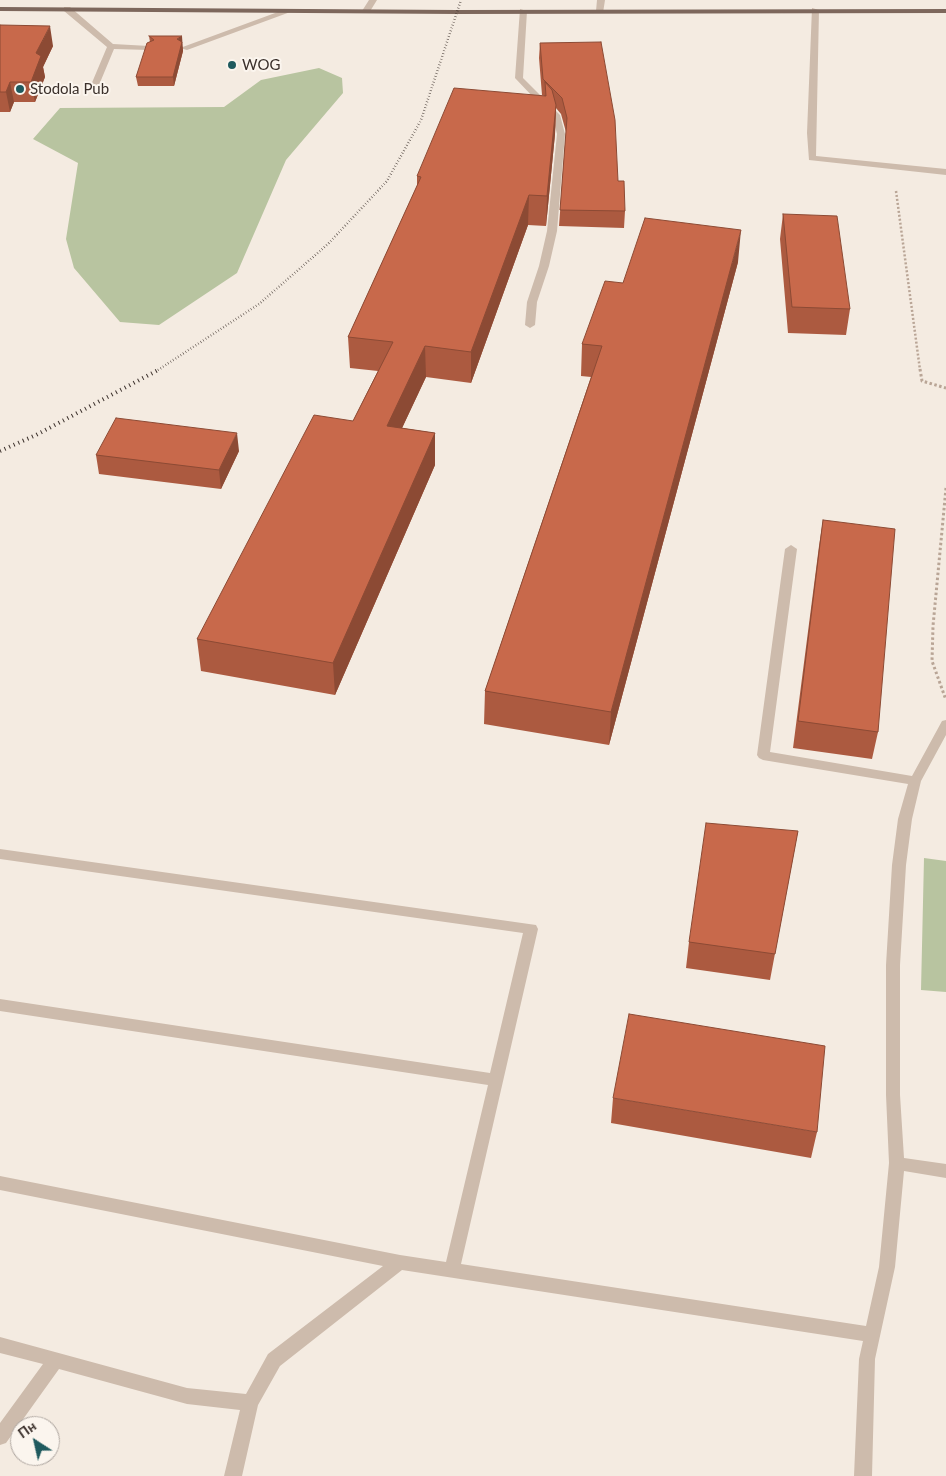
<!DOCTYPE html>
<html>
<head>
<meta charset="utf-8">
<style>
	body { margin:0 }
	#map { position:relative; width:946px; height:1476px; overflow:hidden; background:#f4ebe1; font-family:Lato,sans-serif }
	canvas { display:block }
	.north { position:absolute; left:10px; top:1416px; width:50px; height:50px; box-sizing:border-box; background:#fbf5ee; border:1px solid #aea6a0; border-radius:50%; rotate:325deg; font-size:14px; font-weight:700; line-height:20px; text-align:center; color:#3b302b }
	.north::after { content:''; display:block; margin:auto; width:18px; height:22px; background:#1f5a5e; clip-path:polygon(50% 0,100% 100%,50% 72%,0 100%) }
</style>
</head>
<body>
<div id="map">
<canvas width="946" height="1476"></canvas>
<div class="north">Пн</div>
</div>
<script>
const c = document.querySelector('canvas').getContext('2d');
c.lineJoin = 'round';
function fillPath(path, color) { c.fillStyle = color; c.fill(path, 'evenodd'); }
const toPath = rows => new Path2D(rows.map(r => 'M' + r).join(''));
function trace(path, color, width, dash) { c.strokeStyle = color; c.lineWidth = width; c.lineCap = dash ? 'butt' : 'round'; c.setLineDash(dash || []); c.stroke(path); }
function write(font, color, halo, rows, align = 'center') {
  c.font = font + ' Lato,sans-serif'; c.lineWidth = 4; c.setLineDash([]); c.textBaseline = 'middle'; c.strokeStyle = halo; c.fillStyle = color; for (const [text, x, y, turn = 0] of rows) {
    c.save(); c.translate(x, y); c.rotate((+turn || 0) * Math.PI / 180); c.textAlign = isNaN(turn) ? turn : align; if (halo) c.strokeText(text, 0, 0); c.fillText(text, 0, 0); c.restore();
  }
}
fillPath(toPath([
	[319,68,342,78,343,93,286,160,237,273,159,325,120,322,74,268,66,239,78,163,33,139,60,108,224,107,261,80],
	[924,858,946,861,946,992,921,990]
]), '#b8c4a0');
trace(toPath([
	[896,191,920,370]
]), '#b9a596', 2.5, [2, 2]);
trace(toPath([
	[920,369,922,381,946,388],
	[946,488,933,626,932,661,946,700]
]), '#b9a596', 3, [2.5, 2.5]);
fillPath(toPath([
	[369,0,377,0,369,13,363,13,362,11,369,0],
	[597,0,605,0,603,13,596,11,597,0],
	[64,7,70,7,113,44,149,46,153,48,149,50,114,49,99,85,92,87,91,85,107,47,64,11,64,7],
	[812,8,819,10,816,156,946,169,946,175,809,160,807,133,812,8],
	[286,9,293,11,187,50,180,48,286,9],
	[520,9,527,11,523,78,560,115,565,134,557,231,549,266,537,302,535,325,530,328,525,325,527,302,539,266,547,231,557,134,553,118,515,78,520,9],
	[791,545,797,549,770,752,912,776,942,721,946,720,946,735,921,781,912,819,906,865,900,965,900,1095,904,1158,946,1164,946,1178,904,1171,895,1267,875,1359,872,1476,854,1476,859,1359,863,1341,402,1270,280,1366,258,1405,242,1476,224,1476,240,1410,187,1404,59,1369,6,1443,0,1445,0,1423,43,1364,0,1353,0,1337,187,1388,246,1394,268,1354,383,1266,0,1190,0,1176,400,1255,446,1262,488,1085,0,1011,0,999,490,1073,523,933,0,859,0,849,536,925,538,929,461,1264,866,1326,879,1267,889,1163,886,1095,886,965,892,865,898,819,908,784,763,760,759,758,757,755,785,549,791,545]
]), '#cdbbac');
fillPath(toPath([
	[0,7,458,10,946,9,946,13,458,14,0,11,0,7]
]), '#7d675c');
trace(toPath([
	[158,370,259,304,328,244,387,181,421,120,461,0]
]), '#3b302b', 2.5, [0.5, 2.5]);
trace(toPath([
	[0,451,36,435,160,369]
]), '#3b302b', 4, [1, 4]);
fillPath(toPath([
	[0,25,53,46,43,67,45,77,35,102,14,102,10,112,0,112],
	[149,36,183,45,182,45,183,51,174,86,138,86,136,77,150,42],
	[540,43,618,181,625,211,624,228,559,226,566,132,561,114,556,108,555,134,546,226,528,225,471,383,426,377,402,428,435,433,435,465,335,695,201,671,197,639,353,421,378,371,350,368,348,337,417,186,417,176,544,96,542,95,539,58],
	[783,214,850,309,846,335,788,333,780,239],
	[738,262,609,745,484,724,485,691,591,377,581,376,582,344,623,283],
	[239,451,221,489,99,474,96,455],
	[823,520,878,732,872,759,793,748,819,546],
	[798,831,770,980,686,968,689,942],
	[613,1098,817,1132,811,1158,611,1123]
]), '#ac5a40');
fillPath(toPath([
	[50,26,53,46,43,67,45,77,35,102,31,82,36,53],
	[182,36,183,51,174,86,173,77,177,39],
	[10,82,14,102,10,112,6,92],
	[556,105,555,134,546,226,547,196],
	[529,195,528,225,471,383,471,352],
	[741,230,738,262,609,745,611,712],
	[425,346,426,377,388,458,387,426],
	[237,433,239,451,221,489,219,470],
	[435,433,435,465,335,695,333,663]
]), '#8c4a34');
const building = toPath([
	[0,25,50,26,36,53,41,56,31,82,10,82,6,92,0,92,0,25],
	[149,36,182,36,177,39,182,42,173,77,136,77,147,43,154,40,149,36],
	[601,42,615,120,618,181,624,181,625,211,560,210,567,118,562,98,543,79,540,43,601,42],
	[545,82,552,90,556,105,547,196,529,195,471,352,425,346,387,426,435,433,333,663,197,639,314,415,353,421,393,342,348,337,421,177,417,176,454,88,546,96,545,82],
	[783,214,837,216,850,309,792,307,783,214],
	[645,218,741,230,611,712,485,691,602,346,582,344,605,281,623,283,645,218],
	[116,418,237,433,219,470,96,455,116,418],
	[823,520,895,529,878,732,798,721,823,520],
	[706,823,798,831,775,954,689,942,706,823],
	[629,1014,825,1046,817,1132,613,1098,629,1014]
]);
fillPath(building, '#c8694b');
trace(building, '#8c4a34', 1);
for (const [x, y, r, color] of [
	[232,65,5,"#1f5a5e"],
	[20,89,5,"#1f5a5e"]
]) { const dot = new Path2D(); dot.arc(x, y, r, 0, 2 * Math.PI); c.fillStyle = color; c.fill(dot); trace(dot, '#fbf5ee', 2); }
write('15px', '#3b302b', '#fbf5ee', [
	["WOG",242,65],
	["Stodola Pub",30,89]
], 'left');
</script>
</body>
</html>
